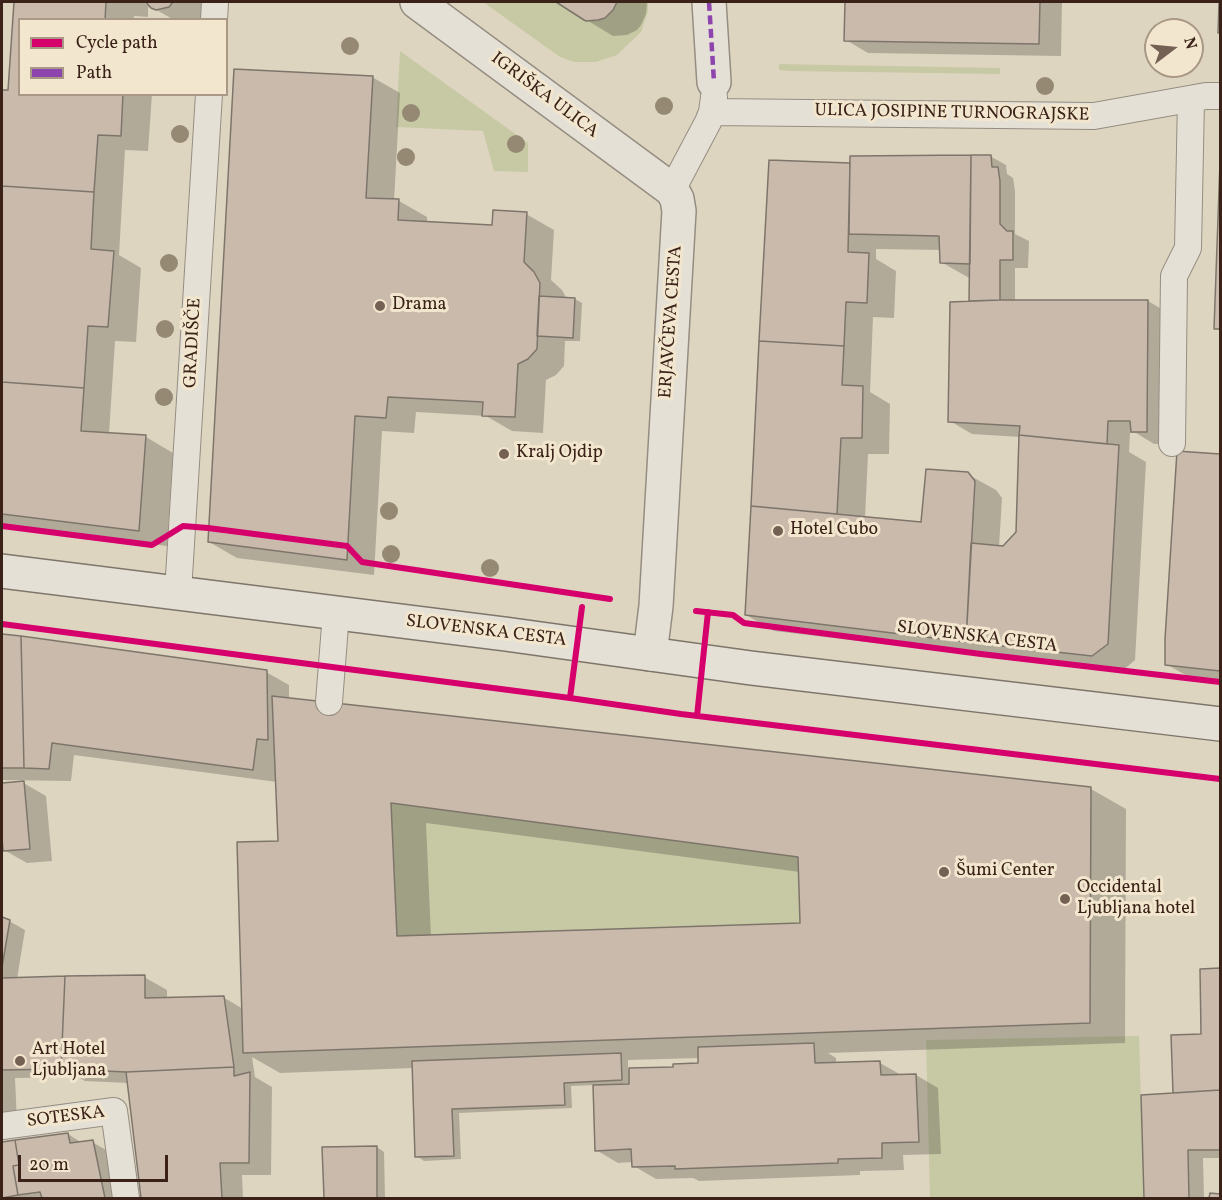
<!DOCTYPE html>
<html>
<head>
<meta charset="utf-8">
<style>
	body { margin:0 }
	#map { position:relative; width:1222px; height:1200px; overflow:hidden; background:#ded5c0; font-family:Vollkorn,serif }
	canvas { display:block }
	.frame { position:absolute; inset:0; border:3px solid #3b2219; pointer-events:none }
	.legend { position:absolute; left:18px; top:18px; width:210px; height:78px; box-sizing:border-box; background:#f2e7ce; border:2px solid #a99886; margin:0; padding:8px 10px; list-style:none; font-size:18px; color:#3b2219 }
	.legend li { display:flex; align-items:center; gap:12px; height:30px }
	.legend b { width:30px; border:2px solid #a99886 }
	.north { position:absolute; left:1144px; top:18px; width:60px; height:60px; box-sizing:border-box; background:#f2e7ce; border:2px solid #a99886; border-radius:50%; rotate:74deg; font-size:16px; font-weight:700; line-height:24px; text-align:center; color:#3b2219 }
	.north::after { content:''; display:block; margin:auto; width:21px; height:27px; background:#746153; clip-path:polygon(50% 0,100% 100%,50% 72%,0 100%) }
	.scale { position:absolute; left:18px; top:1155px; width:150px; height:27px; box-sizing:border-box; border:3px solid #3b2219; border-top:0; padding-left:8px; font-size:18px; line-height:21px; white-space:nowrap; color:#3b2219; -webkit-text-stroke:4px #f2e7ce; paint-order:stroke }
</style>
</head>
<body>
<div id="map">
<canvas width="1222" height="1200"></canvas>
<div class="frame"></div>
<ul class="legend">
<li><b style="height:8px;background:#d6006c"></b>Cycle path</li>
<li><b style="height:8px;background:#8e44ad"></b>Path</li>
</ul>
<div class="north">N</div>
<div class="scale">20 m</div>
</div>
<script>
const c = document.querySelector('canvas').getContext('2d');
c.lineJoin = 'round';
function fillPath(path, color) { c.fillStyle = color; c.fill(path, 'evenodd'); }
const toPath = rows => new Path2D(rows.map(r => 'M' + r).join(''));
function trace(path, color, width, dash) { c.strokeStyle = color; c.lineWidth = width; c.lineCap = dash ? 'butt' : 'round'; c.setLineDash(dash || []); c.stroke(path); }
function write(font, color, halo, rows, align = 'center') {
  c.font = font + ' Vollkorn,serif'; c.lineWidth = 6; c.setLineDash([]); c.textBaseline = 'middle'; c.strokeStyle = halo; c.fillStyle = color; for (const [text, x, y, turn = 0] of rows) {
    c.save(); c.translate(x, y); c.rotate((+turn || 0) * Math.PI / 180); c.textAlign = isNaN(turn) ? turn : align; if (halo) c.strokeText(text, 0, 0); c.fillText(text, 0, 0); c.restore();
  }
}
fillPath(toPath([
	[483,2,556,2,584,20,587,21,598,20,605,17,613,10,617,2,648,2,648,11,641,32,617,55,596,62,574,62,560,57],
	[400,51,528,143,528,172,494,171,483,131,396,127],
	[779,64,1000,68,1000,74,788,71,779,70],
	[391,803,798,857,800,923,397,936],
	[1139,1036,1144,1198,930,1198,926,1040]
]), '#c7c9a5');
fillPath(toPath([
	[16,2,210,2,208,20,174,20,153,8,148,7,148,17,134,16,134,20,20,20,20,94,152,94,148,151,125,150,119,255,141,268,136,342,115,341,109,434,146,437,173,453,167,546,2,526,2,91,10,92],
	[559,2,647,2,646,14,641,25,637,30,627,35,613,36,585,19],
	[847,2,1062,2,1061,56,868,53,846,40],
	[372,77,400,93,394,201,399,201,427,217,427,223,494,226,526,214,554,230,551,280,562,290,567,299,575,299,582,303,580,341,565,341,564,366,556,375,546,380,543,433,512,431,486,416,416,412,414,433,382,431,374,575,237,558,209,542],
	[990,156,1006,165,1007,174,1013,178,1015,191,1015,234,1029,241,1028,268,1015,268,1015,302,1148,301,1170,314,1169,444,1154,444,1136,433,1130,433,1129,452,1146,462,1135,660,1121,672,774,631,746,615,770,161,852,165],
	[876,249,941,250,941,262,971,279,970,303,950,421,972,434,1021,437,1018,533,1003,547,999,547,1002,498,996,490,967,474,922,524,865,518,868,454,889,454,890,404,870,392,873,317,894,318,896,271,876,259],
	[1220,177,1220,331,1216,328],
	[1178,452,1220,455,1220,680,1189,677,1166,664],
	[2,635,266,672,289,685,289,699,1091,789,1126,809,1125,1043,828,1053,836,1058,836,1064,880,1063,903,1076,916,1075,938,1088,941,1154,903,1155,904,1170,860,1171,860,1175,699,1181,693,1178,656,1179,634,1166,633,1162,618,1163,596,1150,595,1085,571,1086,572,1108,459,1113,461,1159,424,1161,417,1156,413,1068,280,1073,252,1057,255,1077,272,1087,271,1175,242,1175,243,1198,142,1198,129,1083,85,1081,78,1077,15,1078,17,1122,2,1124,2,919,9,921,25,930,17,979,144,977,167,990,167,999,223,997,243,1009,280,843,277,782,74,755,71,781,2,780],
	[426,823,800,872,802,924,431,937],
	[699,1058,699,1064,675,1068,628,1070,628,1060],
	[20,781,46,796,52,861,27,863,4,850,2,850,2,784,20,783],
	[1220,969,1220,1158,1203,1158,1204,1198,1145,1198,1143,1096,1178,1094,1203,1035,1202,970],
	[68,1134,82,1143,92,1142,108,1151,118,1198,2,1198,2,1144],
	[377,1147,384,1152,385,1198,325,1198,324,1149]
]), '#0003');
const building = toPath([
	[14,2,106,2,105,20,20,20,20,94,123,94,121,136,98,135,94,192,2,186,2,90,8,90,14,2],
	[146,2,173,2,169,7,156,10,151,8,146,2],
	[556,2,617,2,613,10,605,18,598,20,586,21,584,20,556,2],
	[845,2,1040,2,1039,44,844,41,845,2],
	[1219,2,1220,2,1220,33,1218,33,1219,2],
	[234,69,373,76,366,198,399,199,398,220,492,225,493,210,527,212,524,262,534,272,540,283,537,349,528,359,518,364,515,417,482,416,483,402,388,397,386,418,355,416,347,560,208,542,234,69],
	[971,155,991,155,992,167,998,167,1000,181,1000,224,1007,231,1013,231,1013,260,1000,260,1000,300,969,301,971,155],
	[971,155,970,264,940,263,939,236,849,234,850,156,971,155],
	[769,160,850,163,848,252,869,253,867,303,846,302,844,346,759,341,769,160],
	[1220,162,1220,329,1214,329,1220,162],
	[2,186,94,192,91,249,114,251,108,327,88,326,84,388,2,382,2,186],
	[539,296,575,298,573,338,537,336,539,296],
	[1000,300,1148,300,1147,432,1131,432,1130,421,1108,421,1107,444,1019,435,1020,426,948,422,950,302,1000,300],
	[759,341,844,346,842,385,863,386,862,438,841,438,837,514,751,506,759,341],
	[2,382,84,388,81,431,146,435,139,531,2,514,2,382],
	[1019,435,1119,445,1108,644,1092,656,966,642,971,543,1003,546,1016,532,1019,435],
	[1177,451,1220,454,1220,671,1165,665,1165,639,1177,451],
	[926,469,968,472,975,481,966,642,745,615,751,506,921,522,926,469],
	[2,634,21,636,24,768,2,768,2,634],
	[21,636,267,670,268,740,257,739,253,770,52,743,49,769,24,768,21,636],
	[272,696,1091,787,1090,1023,243,1053,237,842,278,841,272,696],
	[391,803,798,857,800,923,397,936,391,803],
	[24,781,30,849,3,851,2,838,2,783,24,781],
	[2,917,10,920,2,967,2,917],
	[1220,968,1220,1090,1173,1093,1171,1035,1201,1034,1200,969,1220,968],
	[145,975,145,998,224,996,234,1067,126,1072,61,1069,65,976,145,975],
	[65,976,61,1069,2,1070,2,978,65,976],
	[814,1043,815,1063,880,1061,881,1075,916,1074,919,1142,882,1143,882,1158,838,1159,838,1163,675,1169,675,1166,632,1167,631,1149,595,1151,593,1085,629,1084,629,1068,673,1067,673,1064,698,1063,698,1047,814,1043],
	[621,1053,622,1080,564,1083,565,1105,452,1109,454,1156,415,1157,412,1061,621,1053],
	[234,1067,234,1076,250,1072,249,1163,220,1163,222,1198,141,1198,126,1072,234,1067],
	[1220,1090,1220,1150,1188,1150,1189,1198,1144,1198,1141,1095,1220,1090],
	[68,1133,70,1143,93,1140,105,1198,42,1198,40,1192,18,1195,13,1166,19,1165,15,1140,68,1133],
	[15,1140,19,1165,13,1166,18,1195,2,1198,2,1142,15,1140],
	[377,1146,377,1198,324,1198,322,1147,377,1146],
	[1210,1193,1220,1194,1220,1198,1209,1198,1210,1193]
]);
fillPath(building, '#cabaac');
trace(building, '#7e756a', 1.5);
const lane = toPath([
	[214,20,215,2],
	[712,112,1094,116,1206,96,1220,96],
	[672,190,708,122,712,112,714,97],
	[1172,443,1174,276,1188,248,1191,99],
	[178,592,209,94],
	[329,702,336,613],
	[2,1126,114,1111,126,1198]
]);
const street = toPath([
	[417,2,672,190,677,199,679,211,656,606,650,654],
	[709,2,714,82]
]);
const secondary = toPath([
	[2,571,505,634,751,668,1220,724]
]);
trace(lane, '#958d81', 28);
trace(street, '#958d81', 36);
trace(secondary, '#7e756a', 36);
trace(lane, '#e5e0d6', 26);
trace(street, '#e5e0d6', 33);
trace(secondary, '#e5e0d6', 33);
trace(toPath([
	[709,2,714,82]
]), '#8e44ad', 4.5, [9, 4.5]);
trace(toPath([
	[2,526,152,545,183,526,208,528,347,546,362,562,610,599],
	[696,611,733,615,744,623,981,654,1220,682],
	[2,624,570,698,681,714,1220,779],
	[570,698,582,607],
	[697,716,708,612]
]), '#d6006c', 6);
c.fillStyle = '#958974';
for (const [x, y] of [
	[350,46],
	[1045,86],
	[664,106],
	[411,113],
	[180,134],
	[516,144],
	[406,157],
	[169,263],
	[165,329],
	[164,397],
	[389,511],
	[391,554],
	[490,568]
]) { c.beginPath(); c.arc(x, y, 9, 0, 2 * Math.PI); c.fill(); }
for (const [x, y, r, color] of [
	[380,306,6,"#746153"],
	[504,454,6,"#746153"],
	[778,531,6,"#746153"],
	[944,872,6,"#746153"],
	[1065,899,6,"#746153"],
	[20,1061,6,"#746153"]
]) { const dot = new Path2D(); dot.arc(x, y, r, 0, 2 * Math.PI); c.fillStyle = color; c.fill(dot); trace(dot, '#f2e7ce', 2); }
write('18px', '#3b2219', '#f2e7ce', [
	["IGRIŠKA ULICA",544,96,37],
	["ULICA JOSIPINE TURNOGRAJSKE",952,114,1],
	["ERJAVČEVA CESTA",672,322,-86],
	["GRADIŠČE",194,343,-87],
	["SLOVENSKA CESTA",486,632,7],
	["SLOVENSKA CESTA",977,638,7],
	["SOTESKA",66,1118,-7]
]);
write('18px', '#3b2219', '#f2e7ce', [
	["Drama",392,306],
	["Kralj Ojdip",516,454],
	["Hotel Cubo",790,531],
	["Šumi Center",956,872],
	["Occidental",1077,889],
	["Ljubljana hotel",1077,910],
	["Art Hotel",32,1051],
	["Ljubljana",32,1072]
], 'left');
</script>
</body>
</html>
